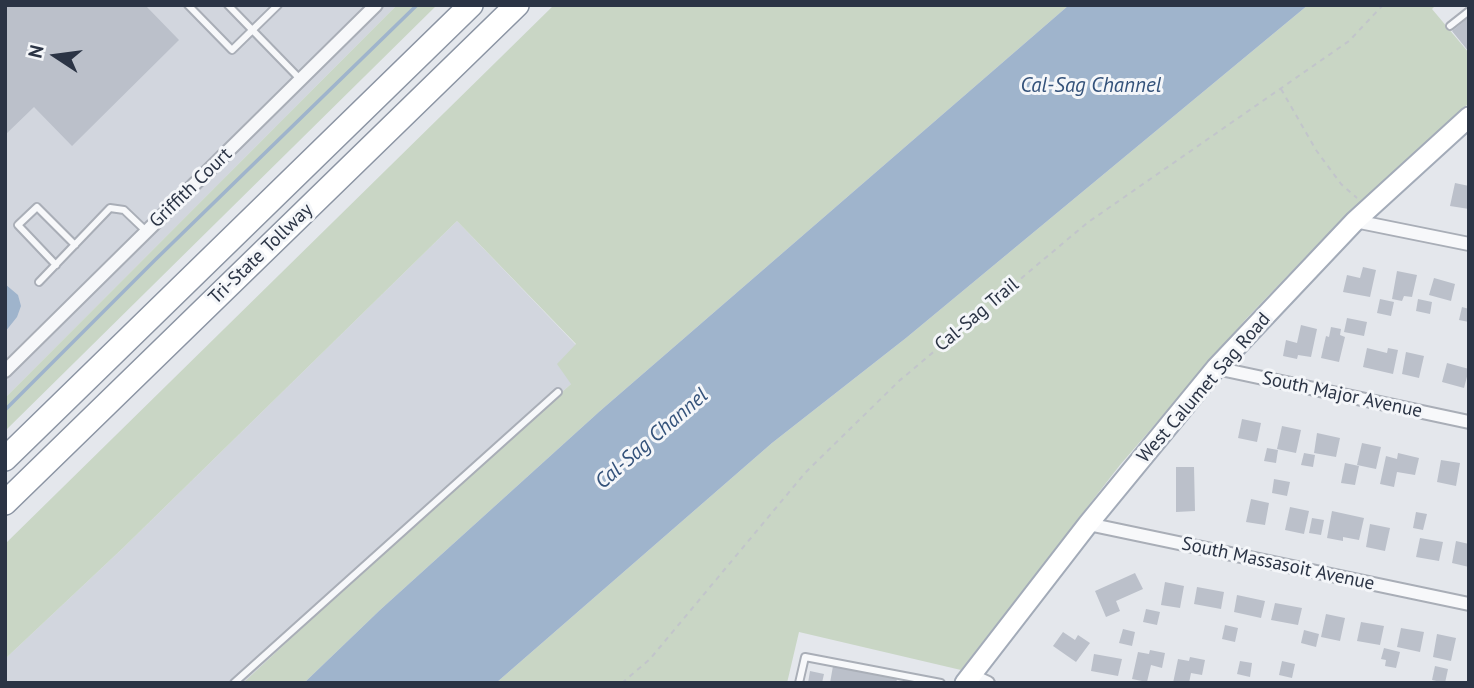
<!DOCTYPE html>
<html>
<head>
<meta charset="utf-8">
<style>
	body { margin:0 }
	#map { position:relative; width:1474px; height:688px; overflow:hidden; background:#e4e7ec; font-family:"PT Sans",sans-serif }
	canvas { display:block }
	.frame { position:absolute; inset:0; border:7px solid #2b3445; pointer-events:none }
	.north { position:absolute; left:21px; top:21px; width:70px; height:70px; -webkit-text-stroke:5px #f4f6f9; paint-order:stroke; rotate:283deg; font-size:19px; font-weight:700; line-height:28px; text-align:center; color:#2b3445 }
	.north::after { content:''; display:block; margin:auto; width:24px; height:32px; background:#2b3445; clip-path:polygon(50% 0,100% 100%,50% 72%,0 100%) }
</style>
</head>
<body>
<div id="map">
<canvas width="1474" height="688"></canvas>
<div class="frame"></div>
<div class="north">N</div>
</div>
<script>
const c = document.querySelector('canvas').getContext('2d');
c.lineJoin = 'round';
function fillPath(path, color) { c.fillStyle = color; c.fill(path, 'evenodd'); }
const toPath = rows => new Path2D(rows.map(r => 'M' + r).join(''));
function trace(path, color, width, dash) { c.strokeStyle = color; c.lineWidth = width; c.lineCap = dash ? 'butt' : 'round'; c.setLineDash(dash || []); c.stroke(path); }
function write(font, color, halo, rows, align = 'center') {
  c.font = font + ' "PT Sans",sans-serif'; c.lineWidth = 6; c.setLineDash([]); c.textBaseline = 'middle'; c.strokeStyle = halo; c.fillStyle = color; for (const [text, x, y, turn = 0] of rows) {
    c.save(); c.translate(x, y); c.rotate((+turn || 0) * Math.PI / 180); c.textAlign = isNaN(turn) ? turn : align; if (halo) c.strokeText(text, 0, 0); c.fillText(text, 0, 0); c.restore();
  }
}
fillPath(toPath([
	[5,5,397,5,5,398],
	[457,221,576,345,571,384,440,499,243,683,5,683,5,659,123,548]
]), '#d2d6de');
fillPath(toPath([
	[397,5,437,5,5,431,5,398],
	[554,5,1069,5,600,411,380,610,304,683,243,683,440,499,571,384,557,364,576,344,457,221,123,548,5,659,5,544],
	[1308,5,1436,5,1432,9,1469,53,1469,103,1340,221,1246,319,1120,465,961,670,799,632,787,683,496,683,772,443,906,338]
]), '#c9d6c5');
fillPath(toPath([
	[1069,5,1308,5,906,338,772,443,496,683,304,683,380,610,600,411],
	[5,284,18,295,21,306,17,317,5,332]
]), '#9fb4cc');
trace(toPath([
	[5,410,155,260,417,5]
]), '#9fb4cc', 3.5);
fillPath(toPath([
	[5,5,145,5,179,40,72,146,34,107,5,135],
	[1469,17,1469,52,1452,31],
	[1455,183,1469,186,1469,209,1450,206],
	[1363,267,1376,270,1370,297,1343,292,1347,275,1360,278],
	[1397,271,1417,275,1412,297,1404,296,1402,301,1392,299],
	[1434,278,1455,284,1451,301,1429,295],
	[1380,299,1394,302,1391,316,1377,313],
	[1418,299,1432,302,1430,314,1416,311],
	[1462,307,1469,309,1469,322,1459,320],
	[1347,318,1367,322,1364,336,1344,332],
	[1301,325,1317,329,1311,357,1298,355,1297,359,1283,356,1286,340,1297,343],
	[1331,327,1341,329,1340,335,1345,337,1339,362,1321,358,1326,336,1329,337],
	[1367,348,1387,353,1388,348,1398,350,1393,374,1363,367],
	[1406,352,1424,356,1419,378,1402,374],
	[1447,363,1469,369,1464,388,1442,382],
	[1242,419,1261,423,1257,442,1238,438],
	[1282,426,1301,430,1296,453,1277,449],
	[1317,433,1340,438,1336,457,1314,453],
	[1362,443,1381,447,1376,469,1357,465],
	[1267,448,1278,450,1276,463,1264,461],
	[1304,453,1315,455,1313,467,1301,465],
	[1398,453,1419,458,1415,475,1397,472,1394,487,1380,484,1386,456,1397,459],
	[1441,460,1460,463,1456,486,1437,482],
	[1345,463,1359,466,1355,485,1341,483],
	[1176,467,1194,467,1195,511,1176,512],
	[1274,479,1290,482,1287,496,1272,493],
	[1251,499,1269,503,1265,525,1246,522],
	[1290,507,1309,511,1304,534,1285,530],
	[1332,511,1364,518,1359,540,1343,537,1343,541,1327,538],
	[1416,512,1427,514,1423,530,1413,528],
	[1312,518,1324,520,1321,535,1309,533],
	[1370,524,1390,528,1385,551,1366,547],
	[1420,538,1443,542,1439,561,1416,557],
	[1456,541,1469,544,1469,567,1452,563],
	[1135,573,1143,589,1116,601,1120,611,1106,617,1095,591],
	[1165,582,1184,586,1180,608,1161,605],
	[1197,587,1224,592,1221,609,1194,604],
	[1237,595,1265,601,1261,618,1234,612],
	[1275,603,1302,608,1298,625,1271,620],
	[1146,609,1160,612,1157,625,1143,622],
	[1326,614,1345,618,1340,641,1321,637],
	[1361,622,1384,626,1380,645,1357,641],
	[1225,625,1238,628,1235,642,1222,639],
	[1401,628,1424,632,1420,652,1397,647],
	[1123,629,1135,632,1132,646,1119,643],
	[1304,630,1319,634,1316,647,1301,643],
	[1063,632,1075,640,1078,635,1090,643,1076,662,1053,646],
	[1437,634,1456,638,1451,661,1433,657],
	[1384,648,1400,652,1396,668,1385,666,1386,660,1381,659],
	[1150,650,1165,653,1162,668,1151,665,1147,682,1132,679,1138,652,1149,654],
	[1094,654,1122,659,1118,676,1091,671],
	[1190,657,1205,660,1202,675,1191,673,1189,683,1173,683,1178,659,1189,661],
	[1240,661,1252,663,1250,677,1237,674],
	[1282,661,1295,664,1292,678,1279,675],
	[833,666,897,679,896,683,830,683],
	[1435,666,1448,669,1445,683,1432,680],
	[810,671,824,674,822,683,808,683]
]), '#bbc0ca');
const lane = toPath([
	[188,5,232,50,278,5],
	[228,5,300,79],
	[1450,26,1469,11],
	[56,265,18,225,37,207,75,245],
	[39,282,110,208,124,210,146,231],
	[234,683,558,392],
	[799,683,805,657,941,683]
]);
const street = toPath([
	[1355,221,1469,244],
	[1216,368,1469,422],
	[5,371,376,5],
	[1088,524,1469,604],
	[971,675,988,683]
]);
const primary = toPath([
	[965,683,1088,524,1216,368,1355,221,1469,117]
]);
const highway = toPath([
	[5,459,471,5],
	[5,503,517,5]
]);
trace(lane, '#a9aeb7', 10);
trace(street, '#a9aeb7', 16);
trace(primary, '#a3abb8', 23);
trace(highway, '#8b94a3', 26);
trace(toPath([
	[1281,89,1316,150,1341,184,1357,198],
	[622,683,650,659,805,473,899,381,1087,223,1349,41,1383,5]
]), '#c2c5cb', 2, [5, 5]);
trace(lane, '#f7f8fa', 6);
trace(street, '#f7f8fa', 12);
trace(primary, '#fff', 19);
trace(highway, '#fff', 23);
write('19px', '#2b3445', '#f4f6f9', [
	["Griffith Court",191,188,-44],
	["Tri-State Tollway",261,254,-44],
	["Cal-Sag Trail",977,315,-40],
	["West Calumet Sag Road",1204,388,-49],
	["South Major Avenue",1342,395,12],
	["South Massasoit Avenue",1278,564,12]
]);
write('italic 21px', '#34527a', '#f4f6f9', [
	["Cal-Sag Channel",1091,86],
	["Cal-Sag Channel",652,439,-41]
]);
</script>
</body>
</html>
